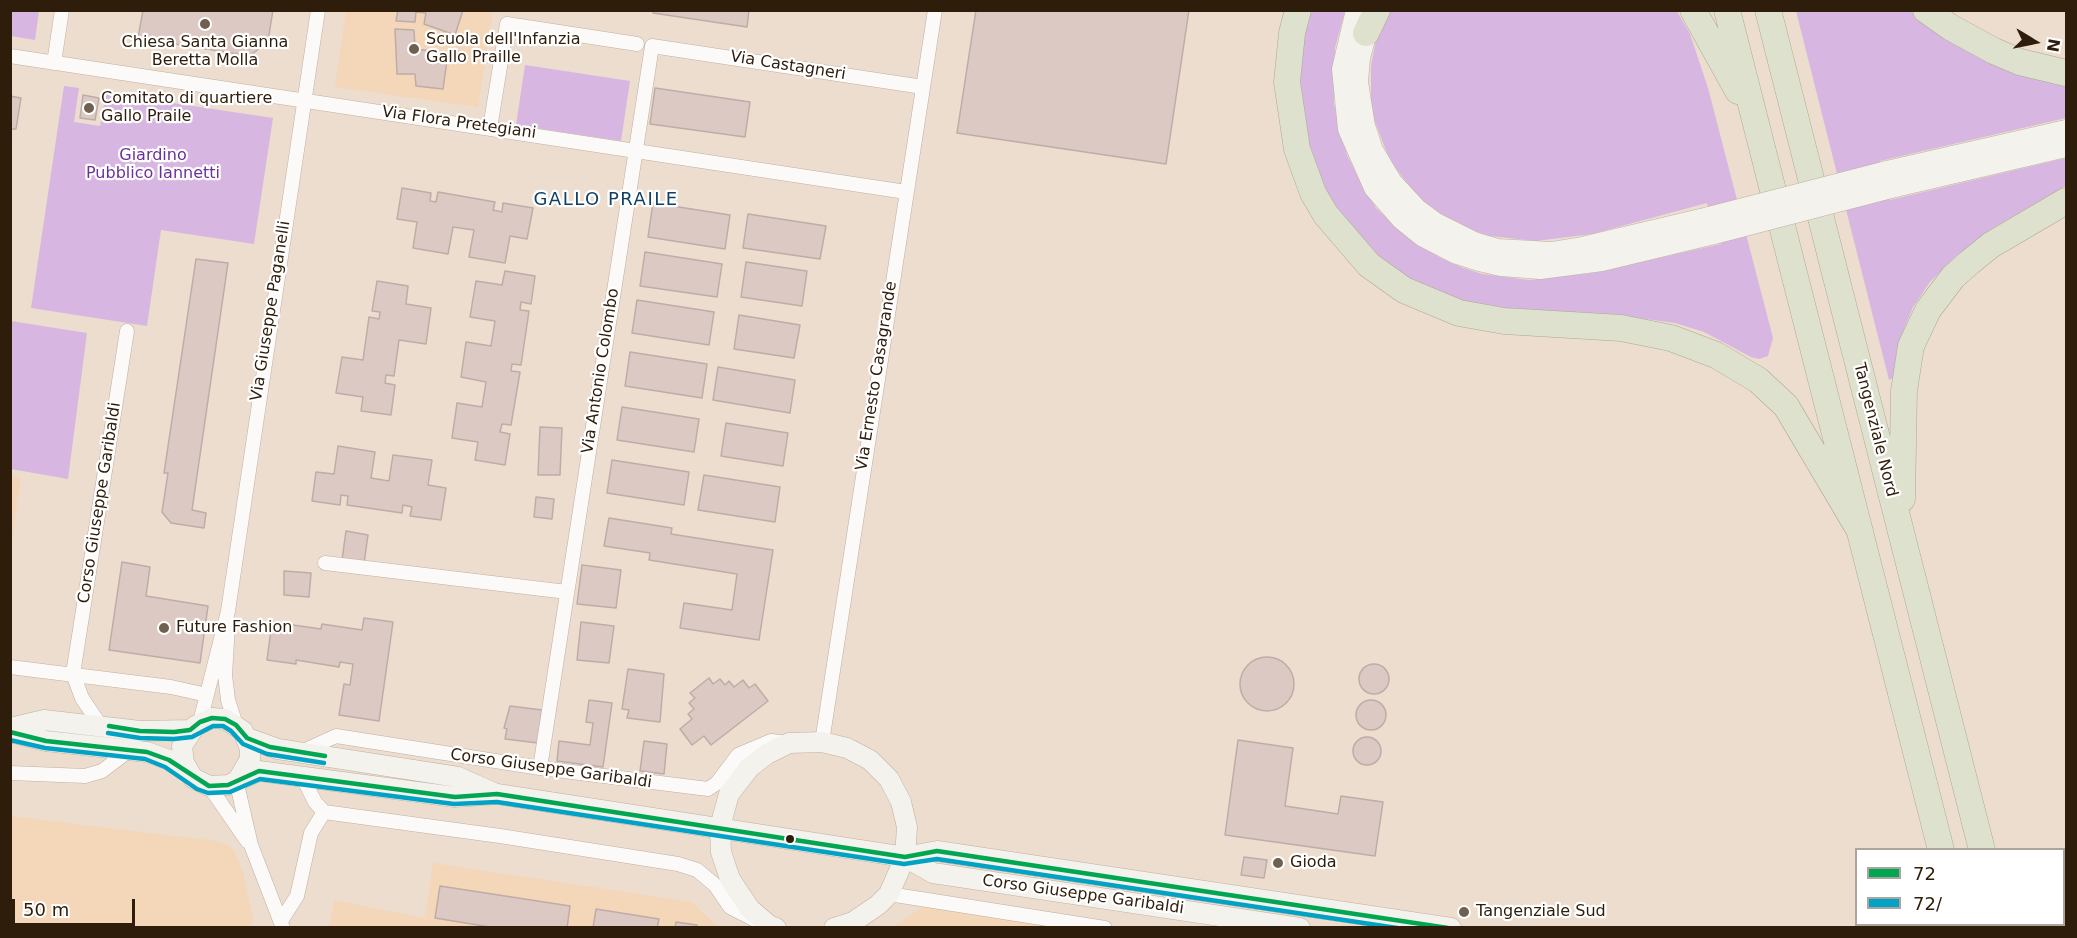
<!DOCTYPE html>
<html>
<head>
<meta charset="utf-8">
<style>
	body { margin:0 }
	#map { position:relative; width:2077px; height:938px; overflow:hidden; background:#ecddce; font-family:"DejaVu Sans",sans-serif }
	canvas { display:block }
	.frame { position:absolute; inset:0; border:12px solid #2e1d0a; pointer-events:none }
	.legend { position:absolute; left:1855px; top:848px; width:210px; height:78px; box-sizing:border-box; background:#fff; border:2px solid #aba59d; margin:0; padding:8px 10px; list-style:none; font-size:18px; color:#2e1d0a }
	.legend li { display:flex; align-items:center; gap:12px; height:30px }
	.legend b { width:30px; border:2px solid #aba59d }
	.north { position:absolute; left:2005px; top:12px; width:60px; height:60px; -webkit-text-stroke:4px #fff; paint-order:stroke; rotate:100deg; font-size:16px; font-weight:700; line-height:24px; text-align:center; color:#2e1d0a }
	.north::after { content:''; display:block; margin:auto; width:21px; height:27px; background:#2e1d0a; clip-path:polygon(50% 0,100% 100%,50% 72%,0 100%) }
	.scale { position:absolute; left:12px; top:899px; width:123px; height:27px; box-sizing:border-box; border:3px solid #2e1d0a; border-top:0; padding-left:8px; font-size:18px; line-height:21px; white-space:nowrap; color:#2e1d0a; -webkit-text-stroke:4px #fff; paint-order:stroke }
</style>
</head>
<body>
<div id="map">
<canvas width="2077" height="938"></canvas>
<div class="frame"></div>
<ul class="legend">
<li><b style="height:8px;background:#00a651"></b>72</li>
<li><b style="height:8px;background:#02a2c4"></b>72/</li>
</ul>
<div class="north">N</div>
<div class="scale">50 m</div>
</div>
<script>
const c = document.querySelector('canvas').getContext('2d');
c.lineJoin = 'round';
function fillPath(path, color) { c.fillStyle = color; c.fill(path, 'evenodd'); }
const toPath = rows => new Path2D(rows.map(r => 'M' + r).join(''));
function trace(path, color, width, dash) { c.strokeStyle = color; c.lineWidth = width; c.lineCap = dash ? 'butt' : 'round'; c.setLineDash(dash || []); c.stroke(path); }
function write(font, color, halo, rows, align = 'center') {
  c.font = font + ' "DejaVu Sans",sans-serif'; c.lineWidth = 4.5; c.setLineDash([]); c.textBaseline = 'middle'; c.strokeStyle = halo; c.fillStyle = color; for (const [text, x, y, turn = 0] of rows) {
    c.save(); c.translate(x, y); c.rotate((+turn || 0) * Math.PI / 180); c.textAlign = isNaN(turn) ? turn : align; if (halo) c.strokeText(text, 0, 0); c.fillText(text, 0, 0); c.restore();
  }
}
fillPath(toPath([
	[346,11,493,11,478,107,335,87],
	[11,476,21,478,11,544,10,476],
	[11,816,216,841,230,846,236,855,243,872,253,917,251,927,11,927],
	[433,863,692,902,718,927,329,928,334,900,425,918],
	[933,900,1105,928,892,928]
]), '#f4d6b9');
fillPath(toPath([
	[11,10,39,11,35,40,11,36],
	[1388,10,1677,11,1690,34,1708,88,1773,338,1768,356,1759,359,1751,357,1704,332,1675,323,1638,318,1508,312,1449,299,1382,265,1328,205,1299,129,1299,48,1308,11,1345,11,1335,48,1334,104,1347,155,1360,180,1376,208,1396,227,1439,257,1461,267,1482,274,1529,280,1592,273,1721,244,1707,203,1592,234,1536,241,1490,236,1468,229,1433,210,1415,193,1390,161,1375,122,1371,103,1371,65,1379,25],
	[1796,11,1912,11,1934,27,2066,82,2066,118,1880,161,1890,200,2066,158,2066,186,1993,228,1955,257,1930,282,1913,307,1904,329,1893,378,1889,380],
	[525,65,630,81,621,141,516,125],
	[64,86,79,88,74,122,100,126,106,93,273,118,254,244,161,230,147,326,31,308],
	[11,321,87,333,68,479,11,469]
]), '#d7b7e1');
const building = toPath([
	[143,10,273,10,268,41,250,56,138,38,143,10],
	[398,10,463,10,455,35,424,24,426,13,416,12,415,22,396,21,398,10],
	[654,10,749,10,747,27,653,13,654,10],
	[976,10,1189,10,1166,164,957,133,976,10],
	[395,29,414,30,415,49,448,53,443,89,416,86,415,74,397,74,395,29],
	[655,88,750,102,745,137,650,124,655,88],
	[83,95,99,98,95,120,80,118,83,95],
	[10,96,21,98,16,129,10,129,10,96],
	[402,188,431,193,430,201,436,202,438,192,495,202,493,210,502,212,503,203,533,208,527,239,510,236,505,263,469,257,474,230,453,227,448,254,413,248,417,222,397,219,402,188],
	[653,203,730,215,725,249,648,237,653,203],
	[748,214,826,226,820,259,743,248,748,214],
	[645,252,722,264,717,297,640,286,645,252],
	[196,259,228,263,192,510,206,513,204,528,171,523,162,512,168,473,164,473,196,259],
	[746,262,807,271,802,306,741,297,746,262],
	[505,271,535,276,531,304,521,302,520,310,529,311,521,365,512,364,511,371,520,372,511,425,502,424,500,432,510,434,505,465,475,460,478,442,452,438,457,403,482,407,486,382,461,377,466,342,491,346,495,321,470,317,476,281,502,285,505,271],
	[377,281,408,286,406,304,431,308,426,344,399,340,394,376,386,375,385,383,395,385,391,415,361,411,363,397,336,393,342,357,363,360,369,317,379,319,380,312,372,311,377,281],
	[637,300,714,312,709,345,632,333,637,300],
	[739,315,800,325,794,358,734,349,739,315],
	[630,352,707,364,702,398,625,386,630,352],
	[718,367,795,380,790,413,713,400,718,367],
	[622,407,699,419,694,452,617,440,622,407],
	[726,423,788,433,783,466,721,456,726,423],
	[540,427,562,428,560,475,538,475,540,427],
	[338,446,375,452,371,478,389,481,393,455,432,460,428,485,446,488,441,520,410,516,412,507,403,505,402,513,347,505,348,496,341,495,340,505,312,501,316,472,334,474,338,446],
	[612,460,689,472,684,505,607,493,612,460],
	[704,475,780,487,775,522,698,510,704,475],
	[536,497,554,499,552,519,534,517,536,497],
	[609,518,672,528,671,534,773,550,759,640,680,628,684,603,732,610,737,574,649,560,650,553,604,546,609,518],
	[346,531,368,535,364,563,342,560,346,531],
	[122,562,150,567,146,596,208,606,200,663,109,650,122,562],
	[582,565,621,570,616,608,577,604,582,565],
	[284,571,311,573,309,597,284,595,284,571],
	[364,618,393,622,379,721,339,715,344,684,350,685,353,664,340,662,339,667,296,660,296,664,267,660,272,622,321,629,322,624,362,630,364,618],
	[581,622,614,626,609,663,577,660,581,622],
	'1240 684a27 27 0 1 1 54 0a27 27 0 1 1-54 0Z',
	'1359 679a15 15 0 1 1 30 0a15 15 0 1 1-30 0Z',
	[628,669,664,674,660,722,627,718,629,710,622,709,628,669],
	[709,678,713,684,720,679,725,685,729,681,734,687,743,680,749,688,755,684,768,701,711,745,704,736,692,745,680,729,692,719,688,714,694,709,689,703,695,698,690,693,709,678],
	[589,700,612,703,603,767,557,761,559,741,590,745,593,723,586,722,589,700],
	'1356 715a15 15 0 1 1 30 0a15 15 0 1 1-30 0Z',
	[510,706,542,710,538,743,505,739,507,729,504,728,510,706],
	'1353 751a14 14 0 1 1 28 0a14 14 0 1 1-28 0Z',
	[1238,740,1293,748,1285,806,1338,814,1341,796,1383,802,1375,856,1225,835,1238,740],
	[644,741,667,744,664,774,640,771,644,741],
	[1244,857,1267,860,1264,878,1241,875,1244,857],
	[440,886,570,906,567,928,496,928,435,918,440,886],
	[596,909,659,919,657,928,593,928,596,909],
	[676,922,697,925,696,928,675,928,676,922]
]);
fillPath(building, '#ddc9c4');
trace(building, '#beaca7', 1.5);
const street = toPath([
	[10,56,906,192],
	[54,63,62,10],
	[490,128,507,24,637,44],
	[325,563,567,592],
	[228,625,225,675,228,700,236,725],
	[10,667,171,687,207,695],
	[200,722,228,611,318,10],
	[100,725,82,698,73,674,127,331],
	[822,742,935,10],
	[301,752,336,736,540,768,708,789,717,783,738,755,771,741,786,743],
	[540,768,652,46,923,87],
	[10,773,85,776,102,771,131,749],
	[302,776,315,802,324,812,500,836,678,864,697,870,715,885,730,907,759,922],
	[236,780,251,845,283,928],
	[209,786,247,841],
	[889,894,1105,928],
	[281,921,297,896,311,833,324,812]
]);
const secondary = toPath([
	[1356,10,1342,69,1348,129,1374,188,1401,219,1422,236,1457,254,1479,261,1501,266,1540,269,1602,261,1714,234],
	[1370,20,1360,58,1358,82,1365,126,1373,150,1392,182,1417,209,1436,223,1474,242,1498,249,1551,252,1582,247,1709,217],
	[1887,171,2066,130],
	[1891,188,2066,147],
	[10,728,44,720,140,731,190,730],
	[10,732,46,741,147,752,169,760,187,771],
	[247,738,278,749,458,777,494,793],
	[239,778,250,759,250,749,243,731,225,719,212,718,195,726,182,746,184,763,193,778,209,786,228,785,259,771,455,797,497,794,905,857,937,851,1451,928],
	[905,857,933,873,1300,928],
	[776,928,770,926,750,909,730,879,721,852,720,827,729,794,750,767,767,754,789,743,822,742,847,748,870,760,889,779,901,802,907,827,905,857,889,894,878,905,853,922,834,928]
]);
const highway = toPath([
	[1298,10,1292,33,1287,82,1297,149,1313,193,1326,215,1369,265,1404,290,1459,313,1504,321,1621,328,1671,338,1716,355,1758,380,1786,406,1860,531],
	[1693,10,1738,91],
	[1727,10,1941,850],
	[1768,10,1982,850],
	[1926,10,1950,27,1994,51,2020,62,2066,73],
	[1366,33,1377,10],
	[1902,499,1904,391,1911,346,1928,310,1953,277,1970,262,1991,245,2066,201],
	[1960,924,1961,928],
	[2001,924,2002,928]
]);
trace(street, '#bfb0a0', 15);
trace(secondary, '#bfb0a0', 21);
trace(highway, '#aba98f', 27);
trace(street, '#fcfaf8', 14);
trace(secondary, '#f3f2ec', 20);
trace(highway, '#dee1ce', 26);
const secondaryBridge = toPath([
	[1709,217,1887,171],
	[1714,234,1891,188]
]);
trace(secondaryBridge, '#bfb0a0', 21, []);
trace(secondaryBridge, '#f3f2ec', 20);
trace(toPath([
	[109,726,140,731,174,732,190,730,200,722,212,718,225,719,236,725,247,738,270,747,325,756],
	[10,732,46,741,147,752,169,760,209,786,228,785,259,771,455,797,497,794,905,857,937,851,1448,928]
]), '#00a651', 4.5);
trace(toPath([
	[108,733,140,738,174,739,192,737,213,726,223,726,231,731,243,744,267,754,324,763],
	[10,740,45,748,145,759,165,767,197,789,208,793,230,792,260,779,454,804,497,802,904,864,937,859,1397,928]
]), '#02a2c4', 4.5);
for (const [x, y, r, color] of [
	[205,24,6,"#70604f"],
	[414,49,6,"#70604f"],
	[89,108,6,"#70604f"],
	[164,628,6,"#70604f"],
	[790,839,5,"#2e1d0a"],
	[1278,863,6,"#70604f"],
	[1464,912,6,"#70604f"]
]) { const dot = new Path2D(); dot.arc(x, y, r, 0, 2 * Math.PI); c.fillStyle = color; c.fill(dot); trace(dot, '#fff', 2); }
write('16px', '#2e1d0a', '#fff', [
	["Scuola dell'Infanzia",426,40],
	["Gallo Praille",426,58],
	["Chiesa Santa Gianna",205,43,"center"],
	["Beretta Molla",205,61,"center"],
	["Comitato di quartiere",101,99],
	["Gallo Praile",101,117],
	["Future Fashion",176,628],
	["Gioda",1290,863],
	["Tangenziale Sud",1476,912]
], 'left');
write('16px', '#2e1d0a', '#fff', [
	["Via Castagneri",788,66,9],
	["Via Flora Pretegiani",459,123,8],
	["Via Giuseppe Paganelli",271,311,-81],
	["Via Antonio Colombo",601,371,-81],
	["Via Ernesto Casagrande",877,376,-81],
	["Tangenziale Nord",1875,430,76],
	["Corso Giuseppe Garibaldi",100,503,-81],
	["Corso Giuseppe Garibaldi",551,769,8],
	["Corso Giuseppe Garibaldi",1083,895,8]
]);
write('16px', '#6c309a', '#fff', [
	["Giardino",153,156],
	["Pubblico Iannetti",153,174]
]);
c.letterSpacing = '1.5px';
write('18px', '#114064', '#fff', [
	["GALLO PRAILE",606,200]
]);
c.letterSpacing = '0px';
</script>
</body>
</html>
